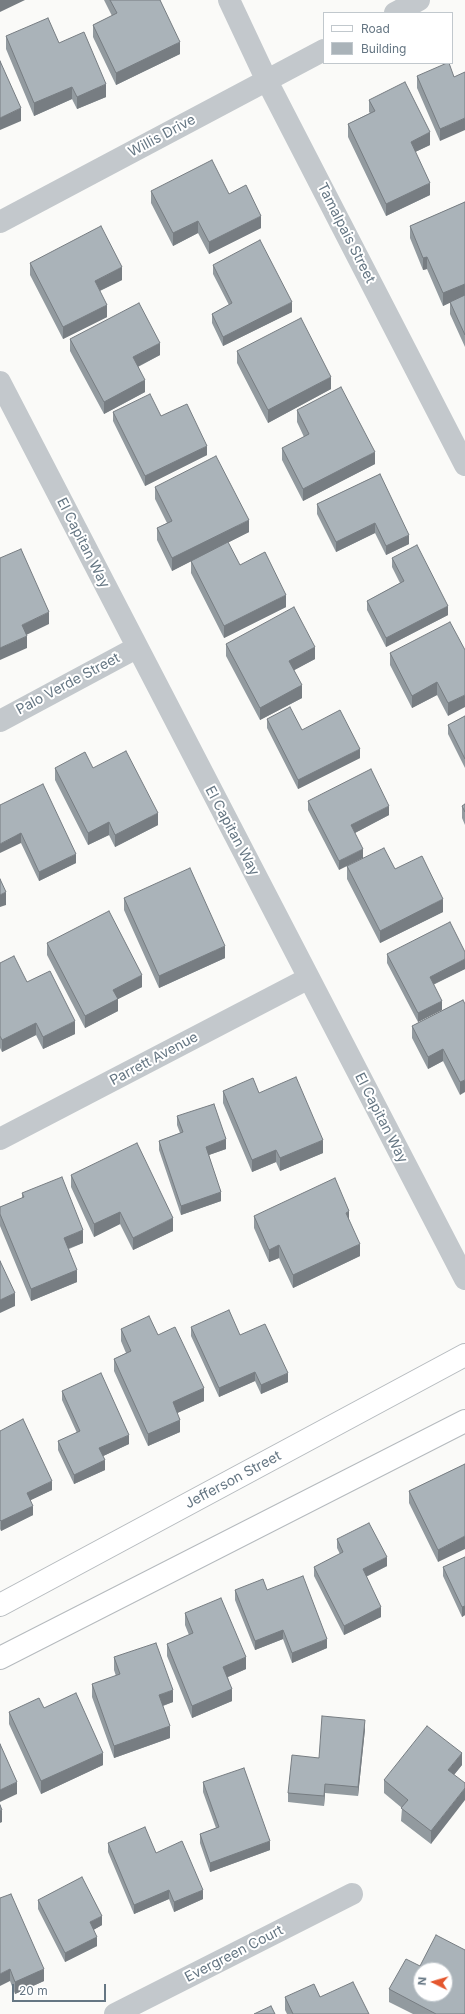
<!DOCTYPE html>
<html>
<head>
<meta charset="utf-8">
<style>
	body { margin:0 }
	#map { position:relative; width:465px; height:2014px; overflow:hidden; background:#fafaf8; font-family:Inter,sans-serif }
	canvas { display:block }
	.legend { position:absolute; left:323px; top:12px; width:130px; height:52px; box-sizing:border-box; background:#fff; border:1px solid #c1c8cd; margin:0; padding:5px 7px; list-style:none; font-size:12px; color:#657683 }
	.legend li { display:flex; align-items:center; gap:8px; height:20px }
	.legend b { width:20px; border:1px solid #c1c8cd }
	.north { position:absolute; left:413px; top:1962px; width:40px; height:40px; box-sizing:border-box; background:#fff; border:1px solid #c1c8cd; border-radius:50%; rotate:275deg; font-size:11px; font-weight:700; line-height:16px; text-align:center; color:#657683 }
	.north::after { content:''; display:block; margin:auto; width:14px; height:18px; background:#e4572e; clip-path:polygon(50% 0,100% 100%,50% 72%,0 100%) }
	.scale { position:absolute; left:12px; top:1984px; width:94px; height:18px; box-sizing:border-box; border:2px solid #657683; border-top:0; padding-left:5px; font-size:12px; line-height:14px; white-space:nowrap; color:#657683; -webkit-text-stroke:3px #fff; paint-order:stroke }
</style>
</head>
<body>
<div id="map">
<canvas width="465" height="2014"></canvas>
<ul class="legend">
<li><b style="height:5px;background:#fff"></b>Road</li>
<li><b style="height:11px;background:#aab3b9"></b>Building</li>
</ul>
<div class="north">N</div>
<div class="scale">20 m</div>
</div>
<script>
const c = document.querySelector('canvas').getContext('2d');
c.lineJoin = 'round';
const toPath = rows => new Path2D(rows.map(r => 'M' + r).join(''));
function trace(path, color, width, dash) { c.strokeStyle = color; c.lineWidth = width; c.lineCap = dash ? 'butt' : 'round'; c.setLineDash(dash || []); c.stroke(path); }
function fillPath(path, color) { c.fillStyle = color; c.fill(path, 'evenodd'); }
function write(font, color, halo, rows, align = 'center') {
  c.font = font + ' Inter,sans-serif'; c.lineWidth = 4; c.setLineDash([]); c.textBaseline = 'middle'; c.strokeStyle = halo; c.fillStyle = color; for (const [text, x, y, turn = 0] of rows) {
    c.save(); c.translate(x, y); c.rotate((+turn || 0) * Math.PI / 180); c.textAlign = isNaN(turn) ? turn : align; if (halo) c.strokeText(text, 0, 0); c.fillText(text, 0, 0); c.restore();
  }
}
const major = toPath([
	[0,1605,465,1355],
	[0,1658,465,1421]
]);
trace(major, '#b5babe', 24);
trace(toPath([
	[229,0,267,81,465,465],
	[395,13,419,0],
	[0,222,324,50],
	[0,382,465,1279],
	[0,721,136,648],
	[0,1139,309,978],
	[115,2014,352,1894]
]), '#c3c8cc', 22);
trace(major, '#fff', 22);
fillPath(toPath([
	[104,0,160,0,180,54,116,85,93,37,93,25,112,16],
	[6,36,59,43,106,97,77,109,72,99,34,116,6,49],
	[417,76,454,77,440,141,417,88],
	[369,100,430,145,415,152,430,195,386,216,348,137,348,124,370,113,369,112],
	[151,191,229,194,261,228,209,254,198,233,173,246,151,203],
	[465,202,465,347,450,314,450,302,443,306,427,269,423,270,410,238,410,226],
	[30,263,122,280,100,291,107,317,63,339,30,275],
	[213,265,292,312,223,346,212,323,212,314,229,305,213,274],
	[70,339,160,355,138,367,145,392,104,414,70,351],
	[237,351,331,389,268,423,237,363],
	[297,410,375,464,303,501,282,460,282,448,304,437,297,422],
	[113,412,161,416,207,455,145,486,113,421],
	[380,474,409,544,386,555,375,533,336,552,317,514,317,504],
	[155,487,249,532,217,548,240,565,286,607,224,638,191,573,191,561,172,571,157,540,157,528,167,523,155,499],
	[392,558,448,615,386,647,367,610,367,601,400,583,392,567],
	[226,644,315,659,294,670,302,698,260,720,226,656],
	[465,650,448,716,437,695,412,708,390,665,390,653],
	[465,716,465,768,448,734,448,725],
	[267,719,302,730,360,758,298,789,267,728],
	[55,768,93,768,158,825,115,847,109,835,88,845,55,780],
	[308,801,389,815,355,833,339,870,308,810],
	[465,804,465,825,462,818,462,806],
	[0,805,76,863,39,881,21,843],
	[347,866,395,869,443,912,380,943,347,879],
	[124,898,225,958,159,988,124,910],
	[47,943,142,987,118,999,118,1011,85,1028,47,955],
	[387,954,465,969,433,985,442,1010,418,1022,387,963],
	[0,963,27,982,75,1034,43,1049,36,1035,2,1052,0,1048],
	[463,1000,460,1095,443,1061,428,1069,412,1038,412,1026],
	[223,1091,259,1093,323,1153,280,1171,276,1162,252,1172,223,1103],
	[177,1116,226,1149,209,1155,221,1201,181,1215,159,1150,159,1141,180,1133,177,1125],
	[71,1175,173,1231,133,1250,120,1224,94,1237,71,1187],
	[22,1193,83,1243,69,1249,77,1282,31,1301,0,1226,0,1207,22,1198],
	[254,1216,349,1221,360,1256,293,1288,279,1258,269,1262,254,1228],
	[191,1327,240,1335,288,1382,261,1394,255,1381,219,1397,191,1336],
	[121,1329,158,1335,204,1401,177,1413,180,1432,148,1446,114,1371,114,1359,126,1353,121,1341],
	[62,1391,129,1444,103,1456,105,1470,74,1484,58,1450,58,1441,77,1433,62,1400],
	[0,1431,52,1490,30,1500,33,1515,1,1531,0,1529],
	[465,1464,438,1562,409,1503,409,1491],
	[337,1539,387,1566,366,1577,381,1617,344,1635,314,1576,314,1567,340,1554,337,1548],
	[465,1557,465,1615,462,1617,443,1576,443,1567],
	[235,1590,267,1590,327,1648,292,1663,283,1639,255,1650,235,1600],
	[185,1613,246,1669,228,1677,232,1701,192,1718,167,1656,167,1644,189,1635,185,1625],
	[114,1657,173,1702,163,1706,170,1738,114,1758,92,1697,92,1684,116,1676,114,1670],
	[44,1708,103,1765,41,1794,9,1724,9,1712],
	[365,1729,358,1796,325,1793,324,1806,288,1802,288,1793,319,1758],
	[462,1765,454,1775,431,1844,401,1821,402,1808,384,1793,384,1780],
	[203,1782,270,1850,210,1872,200,1843,200,1834,216,1828,203,1792],
	[108,1843,156,1853,203,1899,174,1912,169,1899,134,1914,108,1852],
	[0,1898,44,1981,15,1994,10,1981],
	[38,1900,102,1925,93,1930,97,1946,65,1962,38,1909],
	[420,1966,465,2014,413,2014,389,2002,389,1989],
	[285,1997,369,2014,287,2014,285,2010]
]), '#929a9f');
fillPath(toPath([
	[0,0,25,0,0,12],
	[180,42,180,54,116,85,116,73],
	[106,84,106,97,77,109,77,97],
	[72,87,72,99,34,116,34,103],
	[21,108,21,121,0,130,0,118],
	[465,118,465,130,440,141,440,129],
	[430,132,430,145,411,154,411,142],
	[430,183,430,195,386,216,386,204],
	[261,216,261,228,209,254,209,242],
	[198,221,198,233,173,246,173,233],
	[427,257,427,269,423,270,423,258],
	[122,267,122,280,95,293,95,281],
	[465,284,465,296,443,306,443,293],
	[292,302,292,312,223,346,223,337],
	[107,305,107,317,63,339,63,327],
	[160,343,160,355,133,369,133,357],
	[331,377,331,389,268,423,268,410],
	[145,380,145,392,104,414,104,402],
	[207,446,207,455,145,486,145,476],
	[375,452,375,464,303,501,303,489],
	[249,520,249,532,172,571,172,558],
	[375,523,375,533,336,552,336,542],
	[409,535,409,544,386,555,386,546],
	[286,595,286,607,224,638,224,626],
	[448,606,448,615,386,647,386,638],
	[49,612,49,624,22,637,22,625],
	[27,636,27,648,0,660,0,648],
	[315,647,315,659,289,673,289,661],
	[437,682,437,695,412,708,412,696],
	[302,685,302,698,260,720,260,708],
	[465,695,465,707,448,716,448,703],
	[360,749,360,758,298,789,298,780],
	[389,806,389,815,351,835,351,825],
	[158,813,158,825,115,847,115,835],
	[109,822,109,835,88,845,88,833],
	[21,833,21,843,0,853,0,844],
	[363,849,363,858,339,870,339,861],
	[76,854,76,863,39,881,39,872],
	[6,892,6,905,0,907,0,895],
	[443,899,443,912,380,943,380,931],
	[225,946,225,958,159,988,159,976],
	[465,959,465,969,430,986,430,977],
	[142,975,142,987,118,999,118,1011,85,1028,85,1016,113,990],
	[442,1001,442,1010,418,1022,418,1013],
	[75,1021,75,1034,43,1049,43,1037],
	[36,1023,36,1035,2,1052,2,1040],
	[443,1049,443,1061,428,1069,428,1057],
	[465,1080,465,1092,460,1095,460,1082],
	[226,1139,226,1149,206,1156,206,1147],
	[323,1140,323,1153,280,1171,280,1158],
	[276,1150,276,1162,252,1172,252,1160],
	[221,1192,221,1201,181,1215,181,1206],
	[349,1211,349,1224,346,1213],
	[120,1212,120,1224,94,1237,94,1224],
	[173,1218,173,1231,133,1250,133,1238],
	[83,1230,83,1243,64,1250,64,1238],
	[360,1244,360,1256,293,1288,293,1275],
	[279,1245,279,1258,269,1262,269,1250],
	[77,1270,77,1282,31,1301,31,1289],
	[15,1293,15,1306,0,1313,0,1300],
	[255,1372,255,1381,219,1397,219,1388],
	[288,1373,288,1382,261,1394,261,1385],
	[204,1388,204,1401,173,1415,173,1402],
	[180,1420,180,1432,148,1446,148,1434],
	[129,1435,129,1444,99,1458,99,1448],
	[105,1460,105,1470,74,1484,74,1475],
	[52,1481,52,1490,27,1502,27,1493],
	[33,1506,33,1515,1,1531,1,1521],
	[465,1536,465,1549,438,1562,438,1550],
	[387,1557,387,1566,363,1578,363,1569],
	[465,1606,465,1615,462,1617,462,1607],
	[381,1607,381,1617,344,1635,344,1626],
	[283,1630,283,1639,255,1650,255,1641],
	[327,1639,327,1648,292,1663,292,1653],
	[246,1657,246,1669,223,1679,223,1667],
	[232,1689,232,1701,192,1718,192,1706],
	[173,1690,173,1702,159,1707,159,1695],
	[365,1720,365,1729,358,1796,358,1787],
	[170,1726,170,1738,114,1758,114,1746],
	[103,1753,103,1765,41,1794,41,1781],
	[462,1753,462,1765,448,1782,448,1770],
	[17,1782,17,1794,0,1802,0,1790],
	[325,1784,325,1793,324,1806,324,1796],
	[465,1788,465,1800,431,1844,431,1831],
	[2,1810,2,1822,0,1823,0,1811],
	[270,1841,270,1850,210,1872,210,1863],
	[169,1890,169,1899,134,1914,134,1905],
	[203,1890,203,1899,174,1912,174,1902],
	[102,1916,102,1925,90,1932,90,1922],
	[97,1937,97,1946,65,1962,65,1953],
	[10,1969,10,1981,0,1986,0,1974],
	[44,1969,44,1981,15,1994,15,1982]
]), '#777d82');
const building = toPath([
	[110,0,160,0,180,42,116,73,93,25,117,13,110,0],
	[48,18,59,43,84,32,106,84,77,97,72,87,34,103,6,36,48,18],
	[0,61,21,108,0,118,0,61],
	[447,63,449,63,454,77,465,72,465,118,440,129,417,76,447,63],
	[405,82,430,132,411,142,430,183,386,204,348,124,375,111,369,100,405,82],
	[212,160,229,194,246,185,261,216,209,242,198,221,173,233,151,191,212,160],
	[465,202,465,284,443,293,427,257,423,258,410,226,465,202],
	[101,226,122,267,95,281,107,305,63,327,30,263,101,226],
	[260,240,292,302,223,337,212,314,232,303,213,265,260,240],
	[465,295,465,335,450,302,465,295],
	[139,303,160,343,133,357,145,380,104,402,70,339,139,303],
	[301,318,331,377,268,410,237,351,301,318],
	[341,387,375,452,303,489,282,448,309,434,297,410,341,387],
	[150,394,161,416,187,404,207,446,145,476,113,412,150,394],
	[216,456,249,520,172,558,157,528,172,521,155,487,216,456],
	[380,474,409,535,386,546,375,523,336,542,317,504,380,474],
	[228,542,240,565,265,552,286,595,224,626,191,561,228,542],
	[417,545,448,606,386,638,367,601,404,581,392,558,417,545],
	[21,549,49,612,22,625,27,636,0,648,0,558,21,549],
	[294,607,315,647,289,661,302,685,260,708,226,644,294,607],
	[450,622,465,650,465,695,448,703,437,682,412,696,390,653,450,622],
	[290,707,302,730,340,710,360,749,298,780,267,719,290,707],
	[465,716,465,759,448,725,465,716],
	[126,751,158,813,115,835,109,822,88,833,55,768,85,752,93,768,126,751],
	[371,769,389,806,351,825,363,849,339,861,308,801,371,769],
	[43,784,76,854,39,872,21,833,0,844,0,805,43,784],
	[465,804,465,812,462,806,465,804],
	[384,848,395,869,422,856,443,899,380,931,347,866,384,848],
	[190,868,225,946,159,976,124,898,190,868],
	[0,879,6,892,0,895,0,879],
	[109,911,142,975,113,990,118,999,85,1016,47,943,109,911],
	[450,922,465,952,465,959,430,977,442,1001,418,1013,387,954,450,922],
	[14,956,27,982,50,971,75,1021,43,1037,36,1023,2,1040,0,1036,0,963,14,956],
	[463,1000,465,1004,465,1080,460,1082,443,1049,428,1057,412,1026,463,1000],
	[296,1077,323,1140,280,1158,276,1150,252,1160,223,1091,253,1078,259,1093,296,1077],
	[214,1104,226,1139,206,1147,221,1192,181,1206,159,1141,183,1132,177,1116,214,1104],
	[137,1143,173,1218,133,1238,120,1212,94,1224,71,1175,137,1143],
	[62,1177,83,1230,64,1238,77,1270,31,1289,0,1214,0,1207,24,1197,22,1193,62,1177],
	[335,1178,349,1211,346,1213,360,1244,293,1275,279,1245,269,1250,254,1216,335,1178],
	[0,1261,15,1293,0,1300,0,1261],
	[229,1310,240,1335,265,1324,288,1373,261,1385,255,1372,219,1388,191,1327,229,1310],
	[149,1316,158,1335,175,1327,204,1388,173,1402,180,1420,148,1434,114,1359,131,1351,121,1329,149,1316],
	[101,1373,129,1435,99,1448,105,1460,74,1475,58,1441,80,1431,62,1391,101,1373],
	[23,1419,52,1481,27,1493,33,1506,1,1521,0,1520,0,1431,23,1419],
	[465,1464,465,1536,438,1550,409,1491,465,1464],
	[369,1523,387,1557,363,1569,381,1607,344,1626,314,1567,343,1552,337,1539,369,1523],
	[465,1557,465,1606,462,1607,443,1567,465,1557],
	[303,1576,327,1639,292,1653,283,1630,255,1641,235,1590,263,1579,267,1590,303,1576],
	[221,1598,246,1657,223,1667,232,1689,192,1706,167,1644,193,1633,185,1613,221,1598],
	[156,1643,173,1690,159,1695,170,1726,114,1746,92,1684,120,1674,114,1657,156,1643],
	[76,1693,103,1753,41,1781,9,1712,39,1698,44,1708,76,1693],
	[322,1716,365,1720,358,1787,325,1784,324,1796,288,1793,292,1755,319,1758,322,1716],
	[427,1726,462,1753,448,1770,465,1783,465,1788,431,1831,401,1808,408,1800,384,1780,427,1726],
	[0,1744,17,1782,0,1790,0,1744],
	[244,1768,270,1841,210,1863,200,1834,219,1827,203,1782,244,1768],
	[0,1805,2,1810,0,1811,0,1805],
	[145,1827,156,1853,182,1841,203,1890,174,1902,169,1890,134,1905,108,1843,145,1827],
	[82,1877,102,1916,90,1922,97,1937,65,1953,38,1900,82,1877],
	[11,1894,44,1969,15,1982,10,1969,0,1974,0,1898,11,1894],
	[436,1935,465,1950,465,2014,436,2014,389,1989,406,1959,420,1966,436,1935],
	[421,1970,445,1970,445,1994,421,1994,421,1970],
	[353,1982,369,2014,293,2014,285,1997,314,1984,320,1997,353,1982],
	[271,2006,275,2014,254,2014,271,2006]
]);
fillPath(building, '#aab3b9');
trace(building, '#777d82', 1);
write('14px', '#657683', '#fff', [
	["Willis Drive",162,136,-28],
	["Tamalpais Street",346,233,63],
	["El Capitan Way",83,543,63],
	["Palo Verde Street",68,684,-28],
	["El Capitan Way",232,831,62],
	["Parrett Avenue",154,1059,-28],
	["El Capitan Way",381,1118,63],
	["Jefferson Street",233,1480,-28],
	["Evergreen Court",234,1954,-27]
]);
</script>
</body>
</html>
